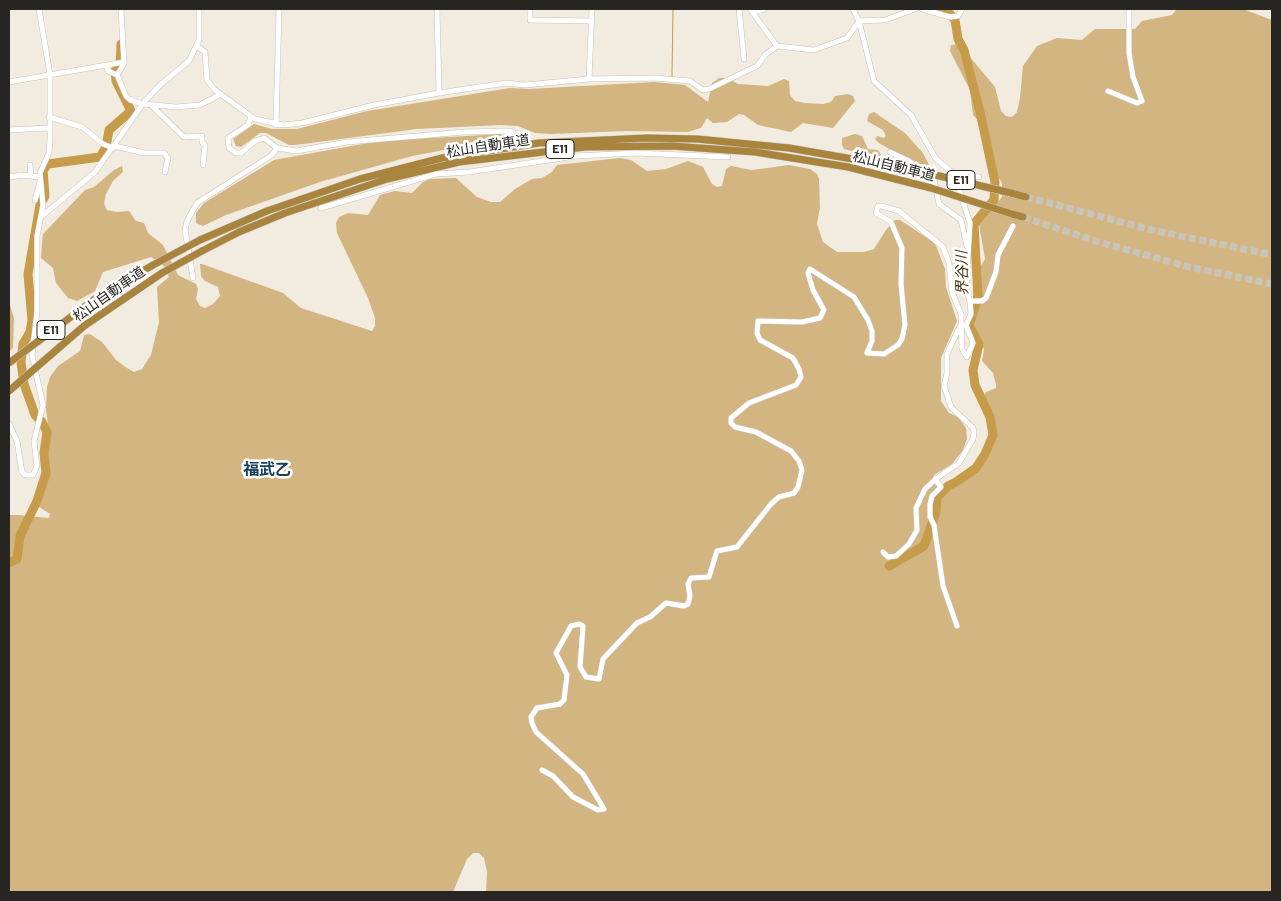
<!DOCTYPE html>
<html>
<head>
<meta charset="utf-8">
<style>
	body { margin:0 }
	#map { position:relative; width:1281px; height:901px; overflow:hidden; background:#f1ebe0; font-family:Barlow,sans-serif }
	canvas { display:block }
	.frame { position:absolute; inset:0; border:10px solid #282622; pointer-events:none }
</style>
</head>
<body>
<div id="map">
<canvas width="1281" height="901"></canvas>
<div class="frame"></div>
</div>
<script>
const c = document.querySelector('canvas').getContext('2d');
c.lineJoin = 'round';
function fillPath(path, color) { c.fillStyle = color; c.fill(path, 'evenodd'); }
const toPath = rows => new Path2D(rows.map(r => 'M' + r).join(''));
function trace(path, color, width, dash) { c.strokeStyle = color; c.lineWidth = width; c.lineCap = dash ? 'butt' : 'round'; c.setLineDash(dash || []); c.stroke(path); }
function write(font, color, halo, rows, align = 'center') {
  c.font = font + ' Barlow,"Noto Sans JP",sans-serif'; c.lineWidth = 5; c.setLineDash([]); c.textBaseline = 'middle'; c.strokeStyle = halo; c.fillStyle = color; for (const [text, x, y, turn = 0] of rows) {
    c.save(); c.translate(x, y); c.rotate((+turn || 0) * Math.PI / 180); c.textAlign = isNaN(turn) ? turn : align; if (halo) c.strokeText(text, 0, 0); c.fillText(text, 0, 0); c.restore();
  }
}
fillPath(toPath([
	[1177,9,1243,9,1272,20,1272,892,486,892,487,872,484,858,479,853,473,853,467,859,453,892,9,892,9,519,10,515,18,515,49,518,50,514,33,503,35,496,41,493,44,488,48,467,46,453,49,432,46,409,47,387,50,377,58,366,80,351,84,335,90,334,102,342,116,360,127,368,134,372,142,369,151,355,159,322,157,287,169,277,164,266,151,257,103,272,95,291,88,295,77,301,68,298,56,283,53,268,41,258,42,243,43,234,85,190,94,187,114,170,122,166,123,172,113,181,106,194,104,204,107,210,117,212,129,211,136,221,144,223,148,233,163,245,178,275,196,284,198,289,196,299,200,306,205,308,213,304,220,296,218,287,205,281,201,276,200,264,202,264,283,293,301,308,372,331,375,326,375,318,368,298,337,233,336,223,339,217,348,213,368,215,380,195,395,191,412,193,423,182,430,179,456,178,477,197,491,202,500,202,515,189,532,179,542,178,552,172,557,165,620,158,631,160,647,171,666,169,688,161,703,167,712,184,717,187,722,186,726,169,731,166,752,170,789,165,810,169,817,174,819,179,820,207,817,224,823,242,837,252,864,252,874,249,886,230,895,220,900,220,935,243,945,269,946,287,957,321,941,358,941,401,949,413,958,417,966,428,967,439,963,450,952,464,934,475,932,480,936,486,957,484,978,469,988,456,996,435,992,415,984,396,986,392,996,388,996,385,993,373,982,361,984,350,981,341,973,325,973,278,985,259,979,224,1002,197,1002,183,995,172,986,129,973,115,970,90,950,51,951,45,959,44,995,87,1001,111,1006,116,1012,117,1017,112,1020,98,1023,66,1037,46,1057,38,1082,40,1095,29,1135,29,1142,21,1172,15],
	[719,78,727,78,738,84,768,86,784,79,789,81,790,95,795,101,805,103,823,104,831,102,835,96,848,94,853,96,855,101,833,128,803,123,791,132,758,125,744,115,739,114,727,122,713,123,707,118,701,128,688,132,626,131,551,134,535,133,518,126,501,125,417,129,295,145,289,145,266,133,260,133,241,147,236,146,233,139,254,124,272,129,297,129,367,111,510,88,529,89,654,82,685,85,708,102,712,83],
	[874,112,905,133,923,153,929,165,926,167,918,165,879,143,875,139,877,136,884,138,886,136,883,130,867,121,869,114],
	[501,134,504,136,503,139,412,156,320,182,226,215,203,226,196,223,196,213,204,203,274,160,379,141],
	[855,134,862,136,868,149,878,150,881,155,877,157,844,149,842,145,842,138],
	[9,302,14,318,13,348,9,352]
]), '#d3b581');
trace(toPath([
	[672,76,673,9]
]), '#c69b49', 1);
trace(toPath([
	[9,563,17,559,20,536,37,501,46,473,44,453,47,432,42,422,35,415,24,384,21,362,23,344,30,332,32,320,28,274,40,205,45,196,43,170,48,164,100,157,106,147,109,130,131,111,116,81,115,71,120,67,121,44],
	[889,566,924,546,936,512,937,497,948,486,956,482,976,468,985,454,993,435,990,417,975,385,973,370,979,344,969,325,978,297,974,224,994,200,995,182,980,112,964,50,958,39,955,20,950,14,935,9]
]), '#c69b49', 9);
trace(toPath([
	[1026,197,1152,230,1272,255],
	[1023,217,1092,240,1189,267,1272,284]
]), '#c9c4ba', 7, [7, 3.5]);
const minor = toPath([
	[437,9,439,93],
	[530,9,530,20,591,21],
	[739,9,744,59],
	[750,9,777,46,814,50,847,38,859,21,885,20,915,9],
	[853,9,859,21,874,81,911,115,936,159,954,174,970,223,966,288,970,301,982,301,986,298,996,272,998,255,1013,226],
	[922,9,950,17,958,16,962,9],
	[754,12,764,9],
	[198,47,205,52,207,80,215,90,255,119,283,125,302,123,374,105,439,93,506,83,525,85,589,79,655,78,690,81,703,90,709,89,757,66,765,55,777,46],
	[107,67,108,71,117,75],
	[117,75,126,96,130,100,143,104,176,107,200,105,221,94],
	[117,75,124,64,121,9],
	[589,79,592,9],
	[9,82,124,62],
	[1108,91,1137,103,1142,101,1133,77,1129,53,1129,9],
	[152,106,184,137,202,136,202,142,205,145,203,165],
	[49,117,82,127,103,144,113,148],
	[251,117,248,125,228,138,229,148,236,153,241,153,255,141,264,138,277,148,296,151,347,142,464,132,508,131,513,132,516,138],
	[276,125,279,9],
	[9,130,49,128],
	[115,146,144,153,164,153,168,158,165,172],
	[890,152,909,161,934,179,939,204,961,220,967,246],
	[30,165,31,176],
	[954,174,979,177],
	[9,175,11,177,20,175,40,177],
	[35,200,40,182],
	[321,208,436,174,469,172,576,156,636,153,728,157],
	[41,217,95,172,145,101,160,85,189,61,199,40,199,9],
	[193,278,185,230,187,221,197,203,272,155,277,148],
	[9,424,17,441,22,472,25,475,33,475,37,466,34,441,43,405,32,355,37,311,37,236,43,205,40,173,49,153,50,140,50,75,39,9],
	[935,479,941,487,932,496,930,504,930,517,934,525,943,586,957,626],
	[883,552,888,557,896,556,909,544,917,530,916,508,925,489,937,478,959,463,973,439,974,432,973,428,951,407,944,386,947,373,947,354,960,326],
	[542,770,553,776,573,797,598,810,604,809,583,774,536,732,532,723,531,717,537,708,560,704,564,700,567,675,556,653,571,626,579,624,583,626,580,667,586,677,599,679,603,659,637,623,650,617,666,603,684,606,688,604,690,596,688,584,691,578,709,577,717,551,737,547,771,504,779,497,794,493,798,487,802,470,799,461,791,451,756,432,735,427,731,423,731,418,749,403,796,385,801,377,799,369,793,358,760,340,757,333,758,321,802,322,820,318,824,310,813,290,808,273,810,269,854,297,868,320,872,331,872,341,867,353,884,354,898,345,902,339,905,325,901,284,902,248,891,222,876,213,878,206,882,206,899,211,943,247,949,263,952,292,961,314,962,349,967,357,973,343,966,325,971,314,970,301]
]);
const highway = toPath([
	[1011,193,1026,197],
	[1012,214,1023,217],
	[200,240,267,211,360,179,442,158,539,143,647,138,697,139,789,148,910,169],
	[202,251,239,232,285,213,387,179,459,162,585,147,672,146,755,152,848,167,931,188],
	[95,299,153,265],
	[84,326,162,273]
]);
trace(minor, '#c8c2b8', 6);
trace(highway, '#cbcbca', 8);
trace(minor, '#fff', 5);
trace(highway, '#a9843c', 7);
const highwayBridge = toPath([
	[910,169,1011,193],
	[931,188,1012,214],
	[153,265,200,240],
	[162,273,202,251],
	[9,363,95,299],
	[9,391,84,326]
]);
trace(highwayBridge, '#cbcbca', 8, []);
trace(highwayBridge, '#a9843c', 7);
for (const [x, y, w] of [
	[560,149,28],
	[961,180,28],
	[51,330,28]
]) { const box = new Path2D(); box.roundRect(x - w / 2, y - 9.5, w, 19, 4); c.fillStyle = '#fff'; c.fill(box); trace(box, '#282622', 1); }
write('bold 12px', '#282622', null, [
	["E11",560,149],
	["E11",961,180],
	["E11",51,330]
]);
write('14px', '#282622', '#fff', [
	["松山自動車道",488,146,-9],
	["松山自動車道",894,166,14],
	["松山自動車道",109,294,-35]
]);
write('italic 15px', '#463410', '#fff', [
	["界谷川",962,273,-91]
]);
write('bold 16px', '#174057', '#fff', [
	["福武乙",267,470]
]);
</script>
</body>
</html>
